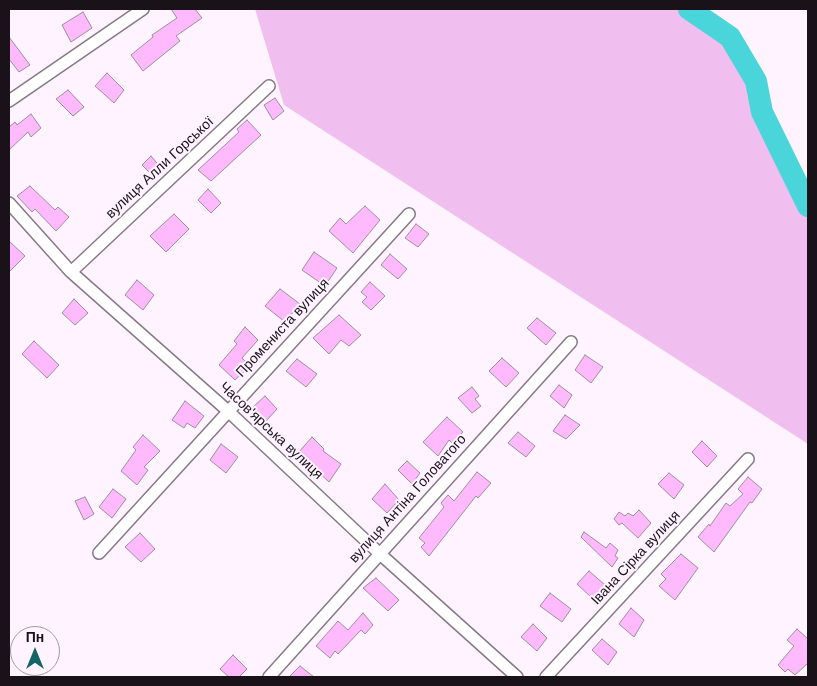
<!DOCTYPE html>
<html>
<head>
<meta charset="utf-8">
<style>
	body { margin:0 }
	#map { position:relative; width:817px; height:686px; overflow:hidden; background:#fef3fe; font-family:Helvetica,sans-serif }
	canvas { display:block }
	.frame { position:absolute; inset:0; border:10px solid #191319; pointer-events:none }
	.north { position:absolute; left:10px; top:626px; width:50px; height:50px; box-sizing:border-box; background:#fef3fe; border:1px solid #a299a2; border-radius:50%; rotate:0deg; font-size:14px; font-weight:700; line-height:20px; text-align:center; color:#191319 }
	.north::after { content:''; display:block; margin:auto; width:18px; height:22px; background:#156467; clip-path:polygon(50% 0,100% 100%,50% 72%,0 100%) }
</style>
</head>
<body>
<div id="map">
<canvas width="817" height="686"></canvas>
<div class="frame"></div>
<div class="north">Пн</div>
</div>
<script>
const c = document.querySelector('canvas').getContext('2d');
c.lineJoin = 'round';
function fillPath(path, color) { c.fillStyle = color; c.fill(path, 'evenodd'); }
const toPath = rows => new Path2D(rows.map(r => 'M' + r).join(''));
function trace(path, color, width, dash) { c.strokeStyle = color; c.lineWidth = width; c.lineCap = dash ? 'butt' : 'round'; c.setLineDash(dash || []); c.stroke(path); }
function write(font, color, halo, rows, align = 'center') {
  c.font = font + ' Helvetica,sans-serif'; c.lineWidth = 4; c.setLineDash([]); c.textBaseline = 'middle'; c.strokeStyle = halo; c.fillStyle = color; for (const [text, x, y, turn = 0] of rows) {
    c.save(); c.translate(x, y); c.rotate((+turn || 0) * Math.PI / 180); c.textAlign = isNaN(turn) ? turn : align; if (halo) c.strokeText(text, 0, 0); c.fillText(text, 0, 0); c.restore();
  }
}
fillPath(toPath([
	[255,9,689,9,730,37,756,81,762,112,808,206,808,444,284,105]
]), '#f0beef');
trace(toPath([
	[689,9,730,37,756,81,762,112,808,206]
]), '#4ad5da', 22);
const building = toPath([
	[171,9,195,9,202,18,176,36,180,41,143,71,131,55,153,37,152,35,177,18,171,9],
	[83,12,92,28,71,42,62,25,83,12],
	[9,37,30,65,19,72,9,59,9,37],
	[107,73,124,90,114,103,95,86,107,73],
	[68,90,84,107,73,116,56,99,68,90],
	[275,98,284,111,273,120,264,105,275,98],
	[31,114,41,128,31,137,28,132,9,150,9,127,15,122,17,125,31,114],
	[247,120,261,135,211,181,198,170,239,132,237,129,247,120],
	[151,156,162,169,153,176,142,165,151,156],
	[30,186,55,210,58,207,69,217,56,231,35,209,32,212,17,196,30,186],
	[208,189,221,203,211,213,198,200,208,189],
	[365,206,380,220,353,253,329,231,340,218,346,224,365,206],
	[174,214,189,229,166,252,150,236,174,214],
	[416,224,429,234,418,247,405,238,416,224],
	[9,241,25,256,9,272,9,241],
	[314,252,337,268,325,286,302,270,314,252],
	[390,254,407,269,398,279,381,265,390,254],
	[137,280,154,295,143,310,125,295,137,280],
	[370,282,385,296,371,310,362,302,367,297,361,292,370,282],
	[280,289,300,304,285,322,265,306,280,289],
	[74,299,88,313,75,325,62,313,74,299],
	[339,315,361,335,349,346,341,340,329,354,313,338,339,315],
	[537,318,556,333,546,345,527,328,537,318],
	[245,327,258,340,242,358,250,366,235,380,219,365,237,344,234,341,245,327],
	[34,341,59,365,47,378,22,354,34,341],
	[585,355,603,367,591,383,575,370,585,355],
	[502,358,519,373,506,387,489,371,502,358],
	[297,359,317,374,306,387,286,371,297,359],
	[559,385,572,395,564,408,550,396,559,385],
	[472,387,479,396,475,399,481,406,472,413,458,398,472,387],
	[265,396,277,409,266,421,252,408,265,396],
	[185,401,204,416,195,428,187,423,184,428,172,420,185,401],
	[565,415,580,425,566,439,553,431,565,415],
	[447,417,463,432,452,443,449,440,438,456,423,442,447,417],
	[518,432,535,446,526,457,508,443,518,432],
	[143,435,160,451,144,467,148,470,137,485,121,471,136,450,133,447,143,435],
	[312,437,324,449,323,451,341,464,329,482,298,453,312,437],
	[702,441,717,456,707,467,692,452,702,441],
	[221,444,238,457,226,473,210,460,221,444],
	[407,461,420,473,412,484,398,470,407,461],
	[477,472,491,483,478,498,476,496,429,556,421,547,425,543,419,538,444,507,441,503,448,495,454,501,477,472],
	[669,473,684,485,674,499,658,484,669,473],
	[748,477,762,489,752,503,750,502,714,552,698,537,709,524,710,526,726,503,730,506,743,494,738,489,748,477],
	[385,484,399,500,387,513,372,499,385,484],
	[113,489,126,499,112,518,99,507,113,489],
	[85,497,94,514,84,520,75,501,85,497],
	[639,510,651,523,638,538,622,523,619,525,614,519,619,512,625,516,628,513,633,516,639,510],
	[584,532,606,548,610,543,618,550,615,556,618,558,612,567,581,537,584,532],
	[140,533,155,549,141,562,125,547,140,533],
	[681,554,698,568,675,600,659,586,666,579,661,574,681,554],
	[589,571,605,585,592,598,577,584,589,571],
	[376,578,399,600,388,611,363,588,376,578],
	[550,593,571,609,562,622,540,606,550,593],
	[631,608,644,620,634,637,619,624,631,608],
	[363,613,373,625,365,634,361,630,338,654,335,651,330,658,316,646,338,621,348,630,363,613],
	[533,624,547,638,537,651,521,637,533,624],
	[797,629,808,639,808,663,795,675,788,669,785,672,778,665,794,646,787,640,797,629],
	[602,639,617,652,608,665,592,650,602,639],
	[233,655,247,669,239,677,229,677,220,669,233,655],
	[300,666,314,677,289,677,300,666]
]);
fillPath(building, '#ffbafe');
trace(building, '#9d8d9c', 1);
const street = toPath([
	[9,101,143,9],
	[9,203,71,272,228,411,379,553,517,677],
	[71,272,269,86],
	[99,553,409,214],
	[269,677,571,342],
	[546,677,748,459]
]);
trace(street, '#887887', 14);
trace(street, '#fff', 11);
write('14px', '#191319', '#fef3fe', [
	["вулиця Алли Горської",160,168,-43],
	["Промениста вулиця",283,328,-47],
	["Часов'ярська вулиця",271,431,43],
	["вулиця Антіна Головатого",408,499,-48],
	["Івана Сірка вулиця",636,558,-47]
]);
</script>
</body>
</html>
